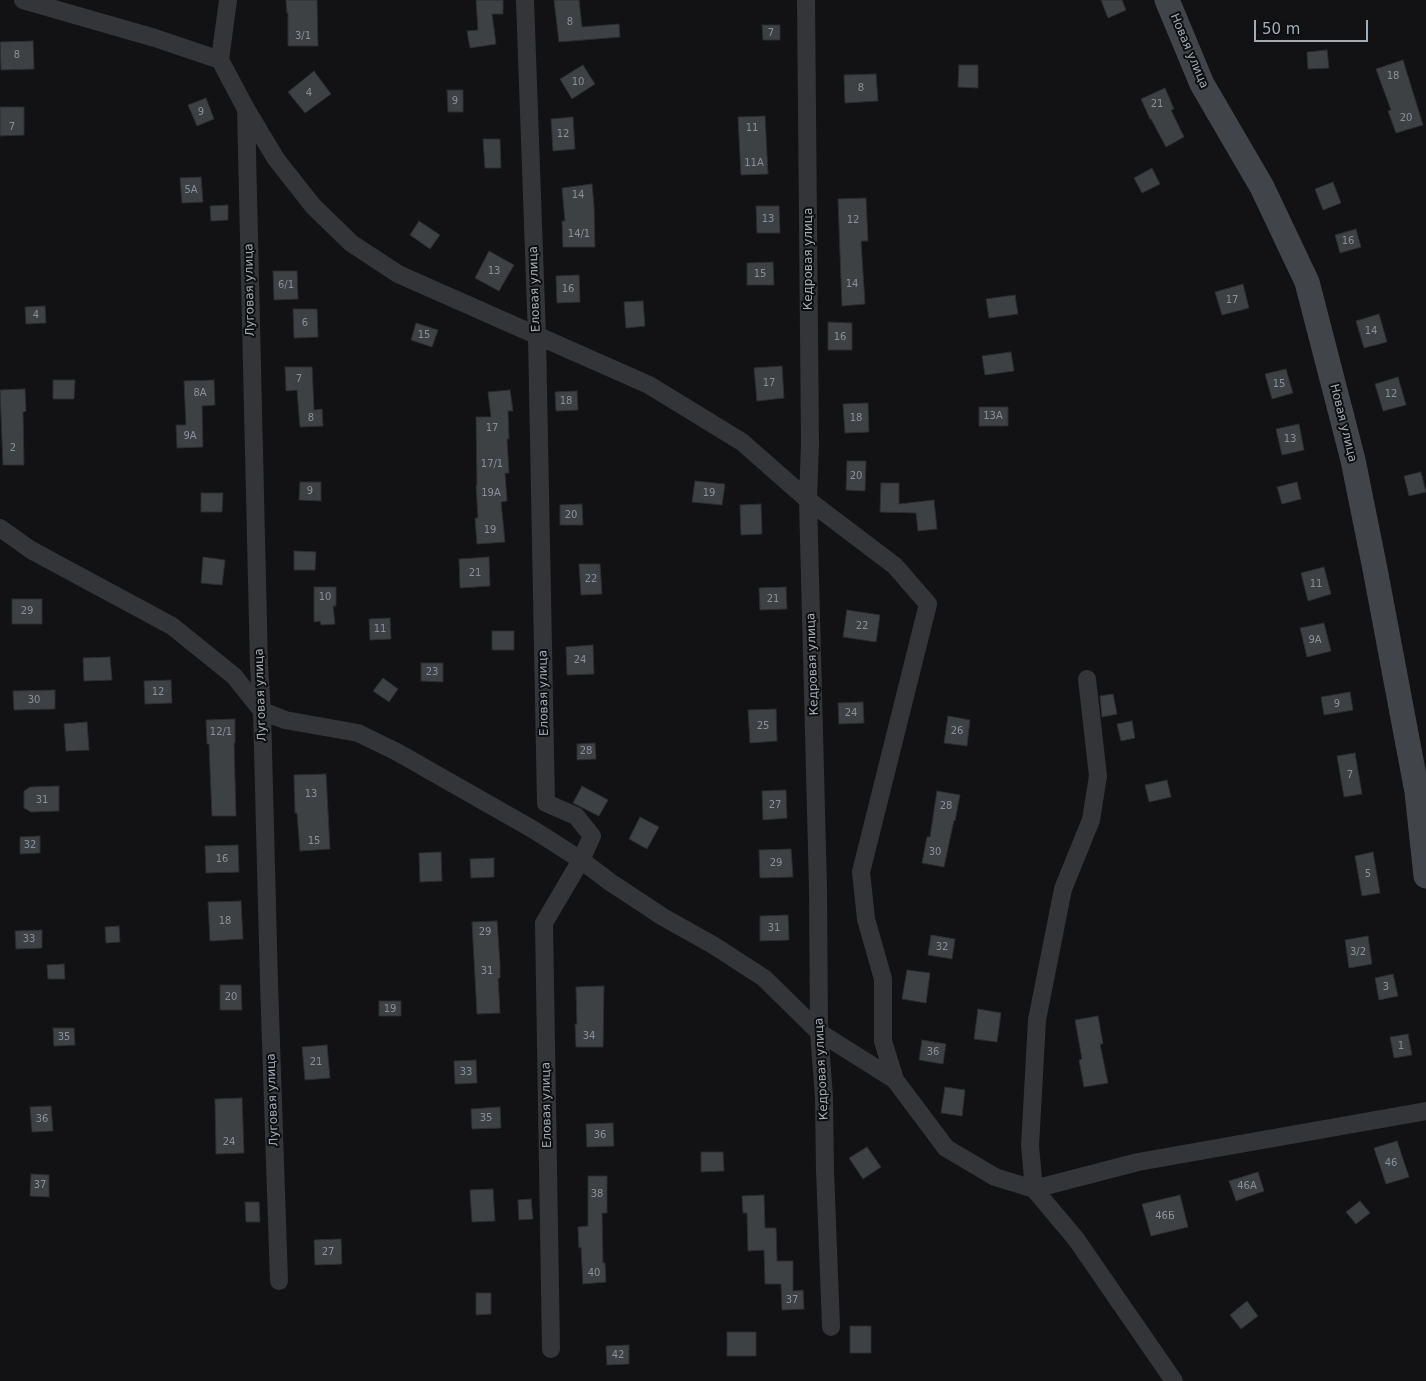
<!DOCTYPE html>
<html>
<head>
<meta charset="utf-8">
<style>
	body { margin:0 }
	#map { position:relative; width:1426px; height:1381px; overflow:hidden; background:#121214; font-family:"DejaVu Sans",sans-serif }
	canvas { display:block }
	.scale { position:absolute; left:1254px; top:20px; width:114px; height:22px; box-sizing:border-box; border:2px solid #a3abb5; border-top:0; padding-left:6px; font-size:15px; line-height:18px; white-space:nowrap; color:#a3abb5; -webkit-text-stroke:4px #0d0e0f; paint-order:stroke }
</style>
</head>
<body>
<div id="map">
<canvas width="1426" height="1381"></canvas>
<div class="scale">50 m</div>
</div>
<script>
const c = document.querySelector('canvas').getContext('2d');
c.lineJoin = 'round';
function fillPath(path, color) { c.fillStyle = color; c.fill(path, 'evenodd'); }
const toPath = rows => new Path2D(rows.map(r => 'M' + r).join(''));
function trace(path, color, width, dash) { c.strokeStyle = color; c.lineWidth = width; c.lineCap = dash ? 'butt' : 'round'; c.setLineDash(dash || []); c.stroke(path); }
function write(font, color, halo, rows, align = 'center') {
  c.font = font + ' "DejaVu Sans",sans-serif'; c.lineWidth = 4; c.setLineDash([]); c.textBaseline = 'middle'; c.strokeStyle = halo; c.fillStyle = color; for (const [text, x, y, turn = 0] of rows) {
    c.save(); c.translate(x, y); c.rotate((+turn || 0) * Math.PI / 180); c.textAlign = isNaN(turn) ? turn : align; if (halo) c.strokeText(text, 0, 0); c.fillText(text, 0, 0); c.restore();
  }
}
const building = toPath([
	[286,0,317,0,318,46,288,46,288,13,287,13,286,0],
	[476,0,503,0,503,14,492,14,496,44,470,48,467,31,478,30,476,0],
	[554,0,579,0,582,27,619,24,620,37,559,42,554,0],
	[1101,0,1122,0,1126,10,1108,18,1101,0],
	[762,25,780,25,780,40,763,40,762,25],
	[33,41,34,69,1,70,0,42,33,41],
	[1327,50,1329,68,1308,69,1307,52,1327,50],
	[1403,60,1423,125,1396,133,1388,111,1391,110,1376,69,1403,60],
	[583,65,595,84,572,99,560,79,583,65],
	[959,65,978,65,978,88,958,87,959,65],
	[314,71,331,94,305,113,288,92,314,71],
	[876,74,878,101,845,103,844,75,876,74],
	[1165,88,1174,109,1171,110,1184,137,1166,147,1151,119,1150,119,1141,99,1165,88],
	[447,90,463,90,463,112,448,112,447,90],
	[206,98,214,119,197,126,188,105,206,98],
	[0,107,24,107,24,135,0,136,0,107],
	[765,116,768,174,741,175,738,117,765,116],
	[573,117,575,149,553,151,551,119,573,117],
	[483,139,500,139,501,168,485,168,483,139],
	[1152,168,1160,184,1142,193,1134,178,1152,168],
	[201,177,203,202,182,203,180,178,201,177],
	[1333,182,1341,203,1323,210,1315,189,1333,182],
	[592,184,594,206,595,247,563,247,562,221,565,221,562,188,592,184],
	[866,198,868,241,861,241,865,304,842,306,838,199,866,198],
	[228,205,228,220,211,221,210,206,228,205],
	[756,206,779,206,780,233,757,233,756,206],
	[419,221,440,235,430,249,410,235,419,221],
	[1356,229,1361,247,1340,253,1335,235,1356,229],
	[489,251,514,265,499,291,475,278,489,251],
	[773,262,774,285,747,285,747,263,773,262],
	[273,271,297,271,298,299,274,300,273,271],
	[579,275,580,302,557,303,556,276,579,275],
	[1243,284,1249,308,1222,315,1215,292,1243,284],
	[1015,295,1018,314,989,318,986,299,1015,295],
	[643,301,645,326,626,328,624,302,643,301],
	[45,306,46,323,26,324,25,307,45,306],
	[293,309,317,309,318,337,294,338,293,309],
	[1379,314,1387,342,1364,348,1356,321,1379,314],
	[828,322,852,323,852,350,828,350,828,322],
	[416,323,438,330,432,347,411,340,416,323],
	[1011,352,1014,371,985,375,982,356,1011,352],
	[782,366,784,398,757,401,754,368,782,366],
	[285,367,312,367,314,410,322,409,323,426,300,427,297,390,286,391,285,367],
	[1286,369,1293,393,1272,399,1265,374,1286,369],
	[1398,377,1406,405,1383,411,1375,384,1398,377],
	[53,380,75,380,74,399,53,399,53,380],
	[214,380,215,405,202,406,203,447,177,448,176,425,186,425,184,381,214,380],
	[25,389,26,411,23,412,24,465,3,465,0,390,25,389],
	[510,390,513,411,508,411,509,439,507,439,509,473,505,473,507,501,501,502,505,542,477,544,475,518,478,518,476,485,477,485,476,417,491,417,488,392,510,390],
	[577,391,578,410,556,411,555,392,577,391],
	[868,403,869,432,845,433,843,404,868,403],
	[979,407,1008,407,1008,426,979,426,979,407],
	[1299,424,1304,450,1282,455,1276,429,1299,424],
	[847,461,866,461,865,491,846,490,847,461],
	[1421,472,1426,492,1409,496,1404,476,1421,472],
	[695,481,725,484,722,505,692,502,695,481],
	[300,482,321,482,321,501,299,500,300,482],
	[1297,482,1301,499,1282,504,1277,487,1297,482],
	[881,483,899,483,899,504,934,500,937,529,918,531,916,513,880,512,881,483],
	[201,493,223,493,222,512,201,512,201,493],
	[582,504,583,525,560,525,560,505,582,504],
	[761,504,762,534,741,535,740,505,761,504],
	[294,551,316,552,315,570,294,570,294,551],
	[203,557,225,560,222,585,201,583,203,557],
	[489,557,490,586,460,588,459,559,489,557],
	[579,564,600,564,602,594,581,595,579,564],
	[1324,567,1331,594,1308,601,1301,573,1324,567],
	[314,587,336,587,336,606,333,606,335,624,321,625,320,621,314,622,314,587],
	[786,587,787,609,760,610,759,588,786,587],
	[12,599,42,599,42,624,12,624,12,599],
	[847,610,880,615,876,642,843,637,847,610],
	[390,618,391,639,370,640,369,619,390,618],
	[1324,623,1331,651,1307,657,1300,628,1324,623],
	[492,631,514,631,514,650,492,650,492,631],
	[593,645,594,674,567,675,566,647,593,645],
	[110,657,112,680,84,681,83,658,110,657],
	[421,663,443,663,443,682,421,681,421,663],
	[383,678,398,689,389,702,373,691,383,678],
	[171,680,172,703,145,704,144,681,171,680],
	[55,690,55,709,14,710,13,691,55,690],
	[1350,692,1353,710,1324,715,1321,697,1350,692],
	[1113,694,1117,714,1102,717,1100,696,1113,694],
	[863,702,864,723,839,724,838,703,863,702],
	[776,709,777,741,750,743,748,710,776,709],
	[948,716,970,720,967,746,944,743,948,716],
	[235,719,235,743,234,743,236,816,212,816,209,744,207,744,206,720,235,719],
	[1132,721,1135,738,1121,741,1117,724,1132,721],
	[87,722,89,750,66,751,64,724,87,722],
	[595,743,596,759,577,760,577,744,595,743],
	[1355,753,1362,794,1344,797,1337,756,1355,753],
	[326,774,330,849,300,851,297,813,295,813,294,775,326,774],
	[1167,780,1171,797,1149,802,1145,785,1167,780],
	[59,786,59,811,31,812,24,808,24,791,30,787,59,786],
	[582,786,608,800,599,816,573,803,582,786],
	[786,790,787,818,763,820,762,791,786,790],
	[937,791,960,795,955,821,954,820,944,867,922,863,927,837,930,837,937,791],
	[640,817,659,827,647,849,629,839,640,817],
	[40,836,40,853,20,854,20,837,40,836],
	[238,845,239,872,206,873,205,846,238,845],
	[791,849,793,877,760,878,759,850,791,849],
	[441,852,442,881,420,882,419,853,441,852],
	[1373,852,1380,893,1362,896,1355,856,1373,852],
	[494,858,494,877,471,878,470,859,494,858],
	[241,901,243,939,210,941,208,902,241,901],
	[788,915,789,940,760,941,760,916,788,915],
	[497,921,500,964,500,978,498,978,500,1013,477,1014,472,922,497,921],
	[119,926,120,942,106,943,105,927,119,926],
	[42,930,42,948,16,949,15,931,42,930],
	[931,935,955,939,952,959,928,955,931,935],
	[1368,936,1372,964,1349,968,1345,940,1368,936],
	[64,964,65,979,48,979,47,965,64,964],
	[907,970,930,973,926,1003,902,999,907,970],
	[1393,974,1398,996,1379,1000,1375,978,1393,974],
	[220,985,241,985,242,1010,220,1010,220,985],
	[604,986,603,1047,576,1047,575,1024,577,1024,576,987,604,986],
	[379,1001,401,1001,401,1016,379,1016,379,1001],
	[978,1009,1001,1013,997,1042,974,1039,978,1009],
	[1098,1016,1103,1044,1100,1044,1108,1083,1084,1087,1079,1060,1082,1059,1075,1020,1098,1016],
	[53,1028,74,1028,75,1045,54,1046,53,1028],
	[1408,1034,1412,1055,1394,1058,1390,1037,1408,1034],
	[922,1040,946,1044,943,1064,919,1060,922,1040],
	[327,1045,330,1078,305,1080,302,1047,327,1045],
	[476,1060,477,1083,455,1084,454,1061,476,1060],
	[945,1087,965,1090,962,1116,941,1113,945,1087],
	[242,1098,244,1153,216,1154,215,1099,242,1098],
	[51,1106,53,1131,32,1132,30,1107,51,1106],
	[500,1107,501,1128,472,1129,471,1109,500,1107],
	[613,1123,614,1146,587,1147,586,1124,613,1123],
	[1397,1141,1409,1177,1386,1184,1374,1148,1397,1141],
	[867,1147,881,1167,863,1179,849,1158,867,1147],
	[701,1152,723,1152,724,1171,701,1172,701,1152],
	[1258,1172,1264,1191,1236,1201,1229,1181,1258,1172],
	[31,1174,49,1175,49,1197,30,1196,31,1174],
	[588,1176,607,1176,607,1213,602,1213,603,1263,605,1263,606,1282,583,1284,581,1247,579,1248,578,1227,588,1226,588,1176],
	[493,1189,495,1221,472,1222,470,1190,493,1189],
	[764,1195,765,1228,776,1228,777,1261,793,1261,793,1291,803,1290,804,1309,782,1310,781,1284,765,1284,764,1250,748,1251,747,1213,743,1213,742,1196,764,1195],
	[1180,1195,1188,1227,1151,1236,1142,1204,1180,1195],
	[531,1199,533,1219,519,1220,518,1200,531,1199],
	[1360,1201,1370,1213,1356,1224,1346,1212,1360,1201],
	[245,1202,259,1202,260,1222,246,1222,245,1202],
	[341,1239,342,1264,315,1265,314,1240,341,1239],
	[476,1293,491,1293,491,1314,476,1315,476,1293],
	[1247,1301,1258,1316,1241,1329,1230,1315,1247,1301],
	[850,1326,871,1326,871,1353,850,1353,850,1326],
	[727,1332,756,1332,756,1356,727,1356,727,1332],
	[629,1345,629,1364,607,1365,606,1346,629,1345]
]);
fillPath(building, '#3e4144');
trace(building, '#2c2d30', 1);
trace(toPath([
	[23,0,155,38,220,60],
	[228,0,220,60,246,109,276,159,313,206,351,243,398,274,649,385,742,442,808,500,895,566,928,604,861,872,866,919,883,979,883,1041,895,1080,946,1148,995,1177,1034,1189,1076,1239,1174,1381],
	[525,0,537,336,546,803,576,816,592,836,581,860,544,923,551,1349],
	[806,0,810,443,808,500,818,888,819,1032,824,1097,825,1170,831,1327],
	[246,109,259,666,262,711,269,983,279,1281],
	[0,528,31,550,172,626,234,676,262,711,285,720,358,733,397,752,534,830,581,860,610,882,663,917,713,945,764,978,819,1032,895,1080],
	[1087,679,1098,776,1091,820,1063,889,1037,1020,1030,1146,1034,1189,1138,1162,1426,1111]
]), '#333539', 18);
trace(toPath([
	[1167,0,1202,84,1262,187,1307,282,1353,460,1375,569,1417,792,1426,876]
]), '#414449', 25);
write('10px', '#8a9099', null, [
	["8",570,22],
	["7",771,33],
	["3/1",303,36],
	["8",17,55],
	["18",1393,76],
	["10",578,82],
	["8",861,88],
	["4",309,93],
	["9",455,101],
	["21",1157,104],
	["9",201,112],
	["20",1406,118],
	["7",12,127],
	["11",752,128],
	["12",563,134],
	["11А",754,163],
	["5А",191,190],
	["14",578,195],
	["13",768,219],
	["12",853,220],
	["14/1",579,234],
	["16",1348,241],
	["13",494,271],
	["15",760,274],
	["14",852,284],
	["6/1",286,285],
	["16",568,289],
	["17",1232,300],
	["4",36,315],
	["6",305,323],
	["14",1371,331],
	["15",424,335],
	["16",840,337],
	["7",299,379],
	["17",769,383],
	["15",1279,384],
	["8А",200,393],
	["12",1391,394],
	["18",566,401],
	["13А",993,416],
	["8",311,418],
	["18",856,418],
	["17",492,428],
	["9А",190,436],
	["13",1290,439],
	["2",13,448],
	["17/1",492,464],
	["20",856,476],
	["9",310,491],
	["19А",491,493],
	["19",709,493],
	["20",571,515],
	["19",490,530],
	["21",475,573],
	["22",591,579],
	["11",1316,584],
	["10",325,597],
	["21",773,599],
	["29",27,611],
	["22",862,626],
	["11",380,629],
	["9А",1315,640],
	["24",580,660],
	["23",432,672],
	["12",158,692],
	["30",34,700],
	["9",1337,704],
	["24",851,713],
	["25",763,726],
	["26",957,731],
	["12/1",221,732],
	["28",586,751],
	["7",1350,775],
	["13",311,794],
	["31",42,800],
	["27",775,805],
	["28",946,806],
	["15",314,841],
	["32",30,845],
	["30",935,852],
	["16",222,859],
	["29",776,863],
	["5",1368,874],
	["18",225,921],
	["31",774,928],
	["29",485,932],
	["33",29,939],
	["32",942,947],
	["3/2",1358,952],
	["31",487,971],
	["3",1386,987],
	["20",231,997],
	["19",390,1009],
	["34",589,1036],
	["35",64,1037],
	["1",1401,1046],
	["36",933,1052],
	["21",316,1062],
	["33",466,1072],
	["35",486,1118],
	["36",42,1119],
	["36",600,1135],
	["24",229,1142],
	["46",1391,1163],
	["37",40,1185],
	["46А",1247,1186],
	["38",597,1194],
	["46Б",1165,1216],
	["27",328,1252],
	["40",594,1273],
	["37",792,1300],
	["42",618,1355]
]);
write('12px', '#a3abb5', '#0d0e0f', [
	["Новая улица",1189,51,67],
	["Кедровая улица",809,259,-90],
	["Еловая улица",535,289,-92],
	["Луговая улица",250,290,-91],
	["Новая улица",1343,423,76],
	["Кедровая улица",813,664,-92],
	["Еловая улица",544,693,-91],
	["Луговая улица",261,695,-92],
	["Кедровая улица",822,1069,-93],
	["Луговая улица",273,1100,-92],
	["Еловая улица",547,1105,-91]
]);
</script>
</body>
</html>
